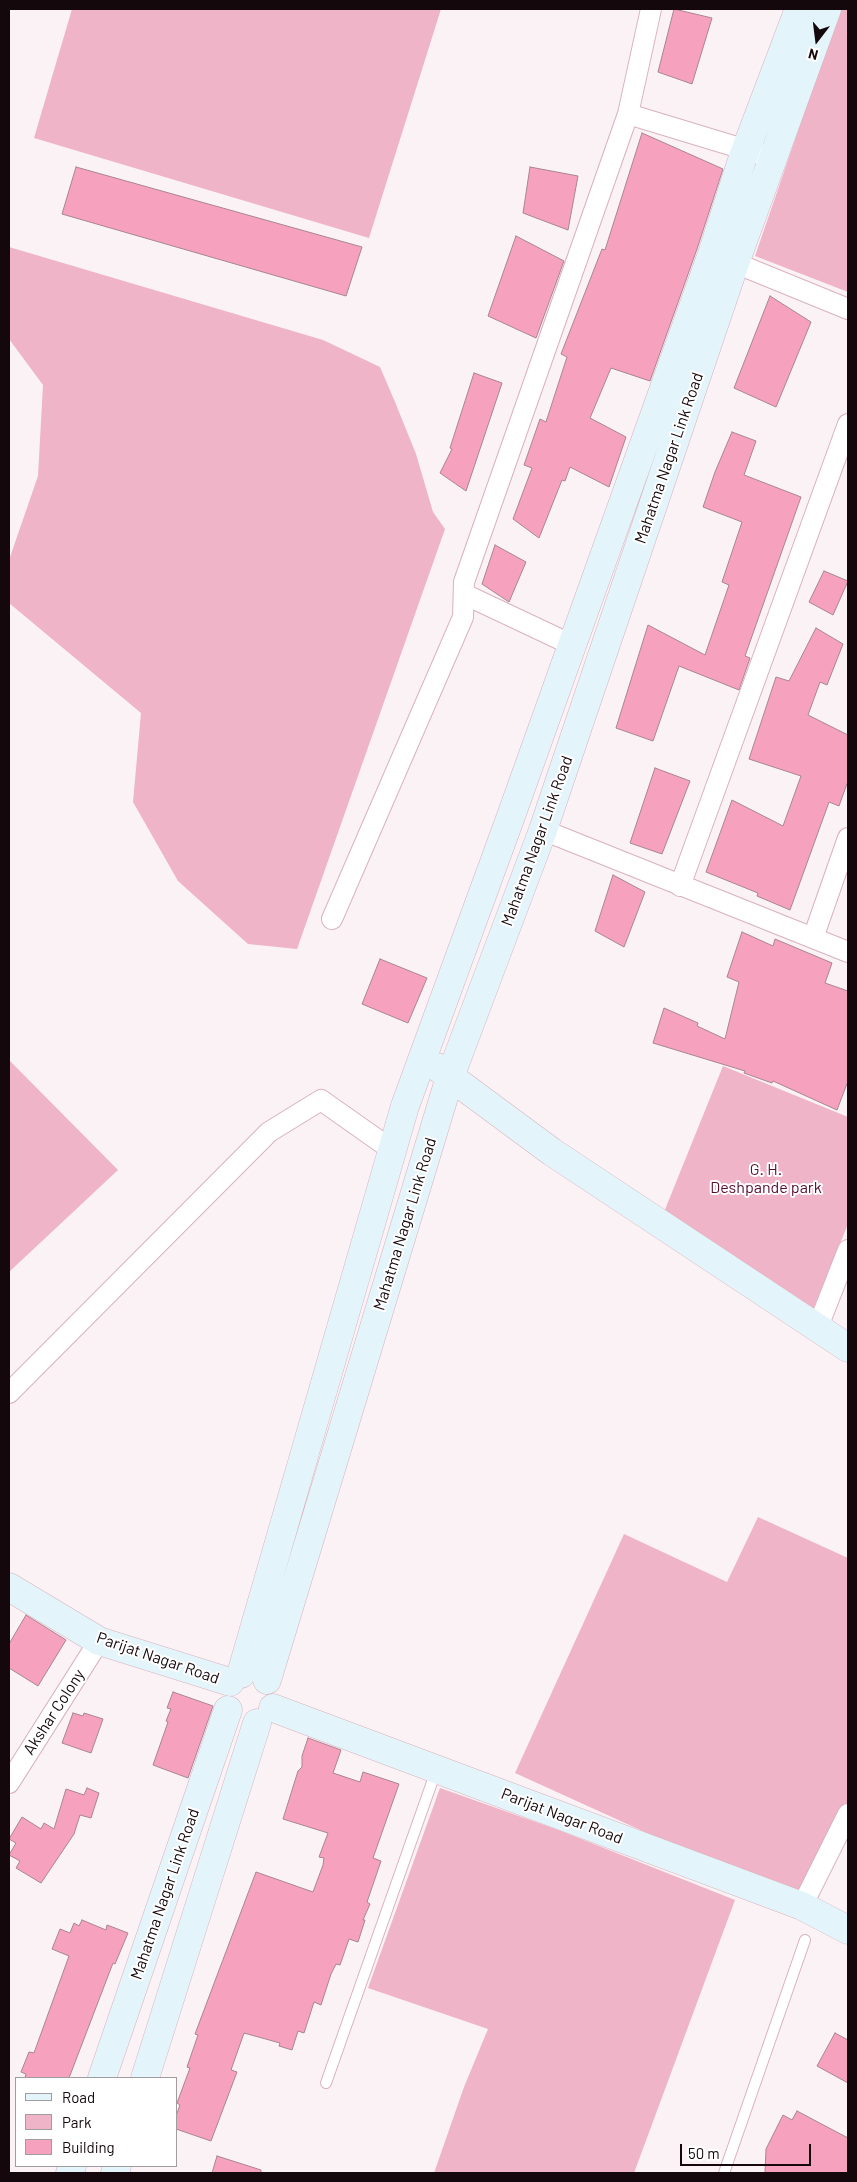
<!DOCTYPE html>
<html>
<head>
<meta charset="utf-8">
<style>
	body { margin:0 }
	#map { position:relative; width:857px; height:2182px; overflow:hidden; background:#fbf2f5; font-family:Barlow,sans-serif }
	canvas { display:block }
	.frame { position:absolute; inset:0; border:10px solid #15080c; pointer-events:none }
	.legend { position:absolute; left:15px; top:2077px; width:162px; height:90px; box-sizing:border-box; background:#fff; border:1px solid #a19c9e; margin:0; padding:6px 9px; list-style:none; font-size:15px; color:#15080c }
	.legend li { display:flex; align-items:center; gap:10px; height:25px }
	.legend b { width:25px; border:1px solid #a19c9e }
	.north { position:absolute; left:792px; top:15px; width:50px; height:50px; -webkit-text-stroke:4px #fff; paint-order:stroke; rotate:195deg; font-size:14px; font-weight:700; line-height:20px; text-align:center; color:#15080c }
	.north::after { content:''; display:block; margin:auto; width:18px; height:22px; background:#15080c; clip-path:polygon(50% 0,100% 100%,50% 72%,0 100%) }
	.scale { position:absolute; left:680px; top:2144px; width:131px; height:22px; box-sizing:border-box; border:2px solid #15080c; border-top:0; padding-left:6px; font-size:15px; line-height:18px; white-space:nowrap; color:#15080c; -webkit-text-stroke:4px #fff; paint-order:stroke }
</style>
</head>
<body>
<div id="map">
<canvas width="857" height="2182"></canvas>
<div class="frame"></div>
<ul class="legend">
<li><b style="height:6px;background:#e3f5fb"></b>Road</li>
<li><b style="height:14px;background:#efb4c7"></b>Park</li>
<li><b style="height:14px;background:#f6a2bf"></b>Building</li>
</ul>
<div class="north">N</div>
<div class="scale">50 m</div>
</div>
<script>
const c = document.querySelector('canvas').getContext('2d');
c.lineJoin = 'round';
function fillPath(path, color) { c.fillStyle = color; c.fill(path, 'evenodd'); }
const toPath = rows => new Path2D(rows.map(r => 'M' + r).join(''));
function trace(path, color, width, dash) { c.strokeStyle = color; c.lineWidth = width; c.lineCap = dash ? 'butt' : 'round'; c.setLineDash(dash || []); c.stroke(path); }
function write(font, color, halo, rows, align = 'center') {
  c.font = font + ' Barlow,sans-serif'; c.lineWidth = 4; c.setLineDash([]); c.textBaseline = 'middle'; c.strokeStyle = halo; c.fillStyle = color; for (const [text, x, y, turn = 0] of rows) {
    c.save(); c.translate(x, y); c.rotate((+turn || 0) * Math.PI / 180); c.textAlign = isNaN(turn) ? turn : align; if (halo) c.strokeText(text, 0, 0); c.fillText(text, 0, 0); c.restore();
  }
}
fillPath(toPath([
	[72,9,441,9,369,238,34,138],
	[840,9,848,9,848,292,755,256],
	[9,247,323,340,380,367,395,402,416,454,433,512,445,529,297,949,248,944,178,881,133,802,141,713,9,603,9,560,38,476,43,385,9,339],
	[9,1060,118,1170,9,1272],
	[723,1066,848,1117,848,1224,812,1312,664,1212],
	[758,1517,848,1558,848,1801,801,1903,515,1773,624,1534,727,1582],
	[440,1788,561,1831,735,1900,634,2173,434,2173,464,2087,488,2029,368,1988]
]), '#efb4c7');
const building = toPath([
	[674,9,712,18,692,84,658,72,674,9],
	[642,133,723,169,697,249,650,381,611,368,590,418,626,437,609,487,570,467,565,481,562,480,539,538,513,519,532,468,524,465,540,419,546,422,567,357,561,354,602,249,605,250,642,133],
	[76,167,362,247,346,296,62,214,76,167],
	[530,167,578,176,568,230,523,213,530,167],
	[516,236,564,261,536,338,488,316,516,236],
	[770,296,811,322,776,407,734,388,770,296],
	[474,373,502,383,466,491,440,473,452,449,450,448,474,373],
	[732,432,756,441,744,475,801,497,745,656,750,658,739,690,679,666,653,741,616,728,648,625,705,655,729,585,722,582,742,522,703,507,715,472,732,432],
	[495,545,526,562,509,602,482,584,495,545],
	[824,571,848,581,833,615,809,602,824,571],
	[816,628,843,644,827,685,820,682,808,715,848,735,848,781,839,806,829,802,790,910,757,896,758,893,706,872,732,800,783,826,801,776,749,759,776,677,789,681,816,628],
	[655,768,690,781,662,854,630,843,655,768],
	[613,875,645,892,624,947,595,931,613,875],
	[742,932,773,946,775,939,832,963,825,983,848,991,848,1081,837,1110,773,1081,772,1083,744,1073,745,1071,653,1043,664,1008,698,1023,697,1026,725,1039,739,982,727,977,742,932],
	[380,959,427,978,408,1023,362,1004,380,959],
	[26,1615,66,1640,38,1686,9,1668,9,1644,26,1615],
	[173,1692,213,1706,188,1778,153,1765,168,1722,166,1721,171,1709,167,1708,173,1692],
	[73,1713,83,1716,84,1713,103,1719,91,1753,62,1743,73,1713],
	[308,1738,341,1750,333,1773,360,1782,363,1772,399,1784,373,1858,381,1861,367,1902,370,1904,363,1920,365,1920,358,1942,349,1939,340,1965,336,1964,331,1974,321,2005,314,2002,304,2033,298,2031,292,2050,279,2046,280,2043,244,2033,231,2070,237,2072,211,2141,176,2129,176,2116,180,2105,177,2103,190,2068,187,2067,198,2035,195,2034,256,1872,313,1892,323,1865,324,1858,319,1857,328,1833,283,1819,298,1771,302,1767,302,1756,308,1738],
	[87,1788,99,1793,91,1818,80,1815,74,1834,41,1883,16,1868,20,1861,9,1855,16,1843,9,1839,22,1817,41,1829,44,1823,54,1829,66,1789,84,1795,87,1788],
	[82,1920,106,1930,107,1925,128,1933,115,1964,113,1963,69,2078,25,2078,26,2074,21,2072,29,2052,34,2053,69,1956,52,1949,60,1929,70,1933,74,1923,79,1926,82,1920],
	[835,2033,848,2040,848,2083,817,2066,835,2033],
	[797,2111,848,2138,848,2173,765,2173,766,2149,783,2115,792,2120,797,2111],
	[217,2156,261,2170,261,2173,212,2173,217,2156]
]);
fillPath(building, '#f6a2bf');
trace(building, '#a98490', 1);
const lane = toPath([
	[326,2083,436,1771],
	[724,2173,805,1940]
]);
const street = toPath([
	[628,114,773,158],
	[723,258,848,309],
	[464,594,572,645],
	[543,830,848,952],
	[680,886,848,424],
	[332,919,463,617,464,582,628,114,651,9],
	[813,938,848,838],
	[817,1329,848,1250],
	[9,1393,269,1132,321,1100,392,1150],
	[9,1783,99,1641],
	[802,1906,848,1814]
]);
const secondary = toPath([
	[437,1067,552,1152,848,1348],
	[9,1587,99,1641,230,1682],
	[241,1674,405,1106,511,816,712,254,743,157,799,9],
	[267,1680,450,1077,543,830,735,263,827,9],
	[273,1708,802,1906,848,1930],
	[102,2078,228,1710],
	[145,2078,257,1723],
	[70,2173,72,2166],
	[115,2173,117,2166]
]);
trace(lane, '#d9b2be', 12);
trace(street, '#d9b2be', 22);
trace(secondary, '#d9b2be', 29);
trace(lane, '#fff', 10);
trace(street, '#fff', 20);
trace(secondary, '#e3f5fb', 28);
write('16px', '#15080c', '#fff', [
	["Mahatma Nagar Link Road",669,458,-71],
	["Mahatma Nagar Link Road",537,841,-70],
	["Mahatma Nagar Link Road",405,1224,-73],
	["Parijat Nagar Road",158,1658,19],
	["Akshar Colony",54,1712,-57],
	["Parijat Nagar Road",562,1816,21],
	["Mahatma Nagar Link Road",165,1894,-71]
]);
write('16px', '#570e30', '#fff', [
	["G. H.",766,1170],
	["Deshpande park",766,1188]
]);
</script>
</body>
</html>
